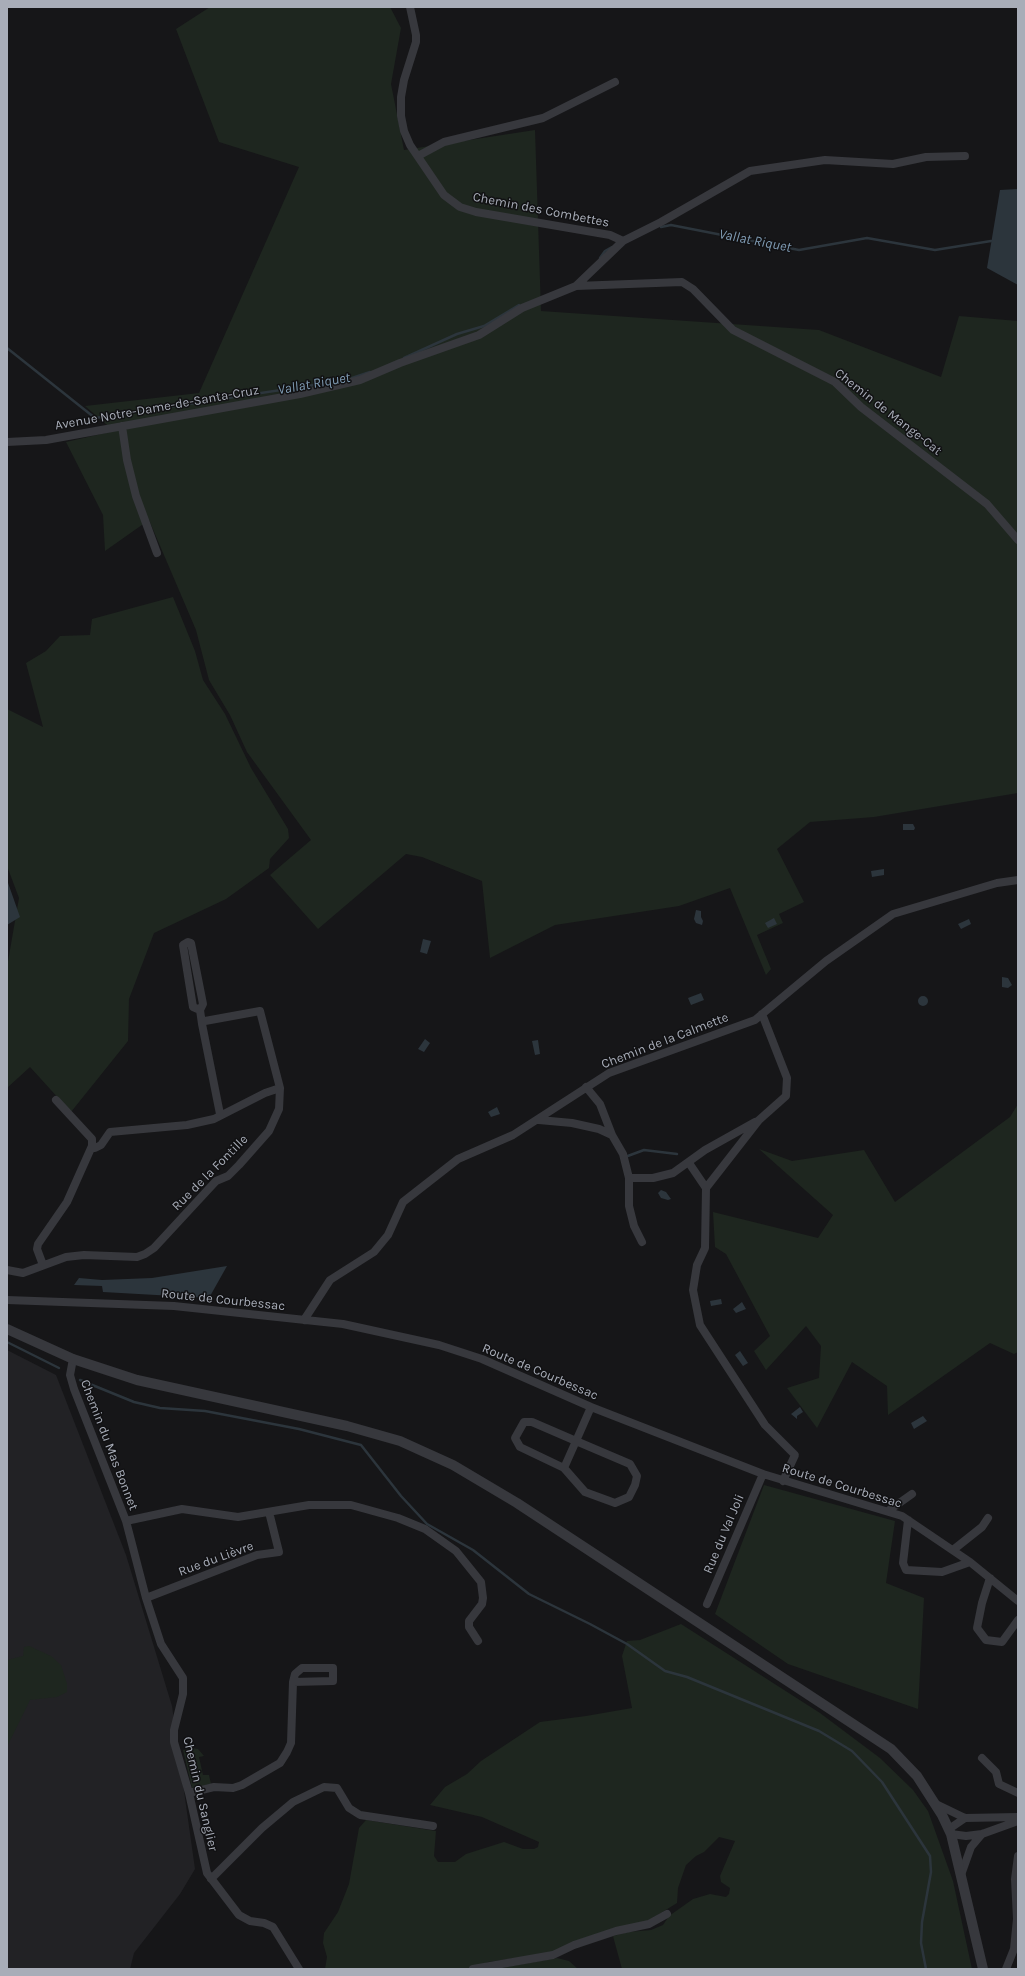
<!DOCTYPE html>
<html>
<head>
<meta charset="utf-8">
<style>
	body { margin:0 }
	#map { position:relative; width:1025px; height:1976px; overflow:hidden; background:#161618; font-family:Karla,sans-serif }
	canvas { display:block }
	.frame { position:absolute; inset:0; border:8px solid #a8adb8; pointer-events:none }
</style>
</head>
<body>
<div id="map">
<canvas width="1025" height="1976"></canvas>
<div class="frame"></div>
</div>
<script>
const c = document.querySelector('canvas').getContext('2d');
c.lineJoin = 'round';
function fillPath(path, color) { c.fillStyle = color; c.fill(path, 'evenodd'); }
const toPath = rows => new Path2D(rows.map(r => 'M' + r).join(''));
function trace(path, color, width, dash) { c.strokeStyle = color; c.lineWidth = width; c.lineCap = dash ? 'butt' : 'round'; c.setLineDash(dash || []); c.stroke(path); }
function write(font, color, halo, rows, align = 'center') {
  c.font = font + ' Karla,sans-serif'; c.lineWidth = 3; c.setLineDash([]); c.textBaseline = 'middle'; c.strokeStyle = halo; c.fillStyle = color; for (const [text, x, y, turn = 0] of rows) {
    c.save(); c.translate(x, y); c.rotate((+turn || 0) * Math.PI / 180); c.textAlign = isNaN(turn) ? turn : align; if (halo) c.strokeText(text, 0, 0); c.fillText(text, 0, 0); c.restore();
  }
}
fillPath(toPath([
	[7,1350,56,1375,126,1555,172,1706,195,1869,180,1894,134,1953,130,1969,7,1969]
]), '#222225');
fillPath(toPath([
	[210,7,390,7,401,28,391,84,404,150,535,130,541,311,819,330,941,377,959,316,1018,321,1018,793,874,817,810,822,777,849,804,902,779,914,783,923,757,935,771,969,766,975,730,888,679,906,555,925,490,958,482,881,422,857,406,854,318,929,270,875,311,840,247,752,230,715,209,680,196,630,149,520,105,551,103,515,66,442,114,431,85,406,199,393,299,167,219,142,176,29],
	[173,597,195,651,203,680,225,714,251,768,288,829,289,838,270,859,269,868,226,899,154,933,129,999,128,1041,71,1112,30,1067,7,1088,7,967,19,898,7,866,7,709,43,727,26,663,46,651,60,636,90,635,92,619],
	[1018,1104,1018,1352,1014,1354,990,1343,888,1415,887,1386,852,1362,817,1428,787,1388,819,1378,821,1346,806,1326,766,1370,754,1351,770,1336,726,1254,715,1247,713,1212,818,1238,833,1215,759,1149,792,1161,864,1150,895,1202,1010,1117],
	[764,1485,895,1521,886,1583,924,1598,918,1709,788,1664,715,1614],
	[681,1624,820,1713,880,1758,913,1790,928,1811,953,1881,972,1969,622,1969,613,1936,628,1932,651,1930,663,1925,669,1916,693,1899,710,1894,726,1897,729,1894,730,1888,721,1882,720,1876,735,1841,719,1837,704,1852,696,1856,686,1865,678,1888,677,1903,648,1921,552,1953,488,1962,471,1969,325,1969,327,1957,323,1943,324,1933,338,1912,349,1884,359,1828,366,1820,436,1831,434,1856,438,1862,455,1862,466,1854,504,1842,523,1849,534,1849,538,1847,539,1842,482,1817,430,1805,445,1787,467,1774,481,1761,540,1722,586,1716,632,1708,622,1656,627,1641,640,1640],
	[29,1646,51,1656,61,1665,67,1684,67,1692,57,1697,30,1700,7,1747,7,1660,23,1656,24,1647],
	[192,1748,198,1749,204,1756,199,1757,203,1775,209,1775,211,1784,192,1788,183,1750],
	[557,1958,569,1961,578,1969,495,1969]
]), '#1e261f');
fillPath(toPath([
	[1018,189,1018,285,987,268,1000,190],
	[903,824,913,824,915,828,914,830,903,830],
	[884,869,884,875,872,877,871,871],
	[7,880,20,917,7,925],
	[696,910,701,911,701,917,703,921,702,925,696,923,694,919],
	[774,918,777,924,768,928,765,923],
	[969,919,971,924,961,929,958,924],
	[423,939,431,941,427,954,420,952],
	[1002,977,1008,978,1012,985,1008,988,1002,987],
	[701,993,704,1000,691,1005,688,998],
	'918 1001a5 5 0 1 1 10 0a5 5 0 1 1-10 0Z',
	[425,1039,430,1043,424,1052,418,1049],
	[538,1040,540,1054,535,1055,532,1041],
	[497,1107,500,1114,491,1117,488,1112],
	[661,1190,666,1192,671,1199,668,1200,661,1198,658,1193],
	[227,1266,209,1298,103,1292,102,1286,74,1285,79,1278,102,1280,152,1278],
	[721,1299,722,1304,711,1306,710,1301],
	[742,1302,746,1309,736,1313,733,1309],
	[740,1351,748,1363,743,1366,735,1355],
	[800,1407,803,1412,797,1416,797,1419,791,1414],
	[923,1416,927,1421,914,1429,911,1423]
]), '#2c353c');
trace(toPath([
	[661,227,671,225,799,250,867,238,935,250,991,241],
	[600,258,605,251,612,247],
	[7,348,95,418,334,382],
	[404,358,457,334,484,326,519,305],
	[352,378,370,372],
	[625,1157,644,1150,677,1154],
	[7,1342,59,1368],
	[80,1380,134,1402,160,1408,205,1411,299,1429,361,1445,401,1496,427,1524,473,1550,529,1594,590,1624,627,1644,665,1671,687,1677,819,1731,852,1751,882,1782,930,1856,931,1872,922,1922,921,1943,926,1969]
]), '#2c353c', 2.5);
trace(toPath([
	[410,7,416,35,416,42,404,80,401,97,401,116,404,131,410,145,444,195,460,207,476,212,610,235,623,241],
	[418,156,444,142,543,118,615,82],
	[576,286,682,282,693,289,733,330,835,382,861,407,987,504,1018,540],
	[122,426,127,460,136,496,157,553],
	[7,442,46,440,300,394,360,380,400,363,479,335,522,308,576,286,623,241,661,222,750,171,825,160,893,164,926,157,965,156],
	[200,1010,193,1007,183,945,188,942,191,943,203,1004,200,1010,202,1024],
	[762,1014,787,1078,786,1096,759,1120,706,1188,705,1248,697,1265,693,1290,700,1325,765,1425,795,1455,783,1481],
	[586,1087,600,1104,612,1135],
	[539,1120,572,1123,599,1129,612,1135,623,1154,629,1178,629,1206,634,1226,642,1242],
	[92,1146,95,1148,101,1145,110,1132,187,1125,214,1119,265,1093,280,1088],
	[689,1163,706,1188],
	[629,1178,653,1178,673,1173,705,1150,755,1122],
	[43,1265,37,1249,38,1244,67,1202,92,1146,92,1139,56,1100],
	[7,1270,23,1273,66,1257,84,1255,137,1257,145,1254,154,1248,216,1181,228,1176,239,1165,269,1131,279,1109,280,1088,260,1011,205,1021,202,1024,220,1114],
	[7,1300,174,1306,343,1324,439,1345,482,1359,591,1407,763,1474,902,1516,970,1562,1018,1601],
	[304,1320,330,1280,374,1252,388,1235,403,1202,458,1159,513,1135,609,1073,755,1020,826,961,893,914,997,883,1018,880],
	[73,1359,70,1375,74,1389,126,1521,182,1509,238,1517,309,1505,351,1505,398,1518,425,1529,456,1551,481,1582,483,1598,482,1604,469,1621,469,1627,478,1641],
	[564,1468,520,1447,515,1438,524,1422,532,1422,576,1441,564,1468,585,1492,615,1503,629,1497,635,1485,637,1476,630,1464,576,1441,591,1407],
	[888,1511,912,1494],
	[908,1520,903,1563,906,1570,942,1572,970,1562],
	[126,1521,146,1598,161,1644,183,1678,183,1694,174,1730,174,1742,189,1793,207,1873,239,1915,250,1921,264,1923,273,1927,299,1969],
	[953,1550,982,1527,988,1518],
	[990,1578,982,1603,977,1628,986,1640,1002,1642,1018,1620],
	[146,1598,257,1555,279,1552,269,1512],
	[707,1604,763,1474],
	[982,1758,996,1772,999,1784,1018,1793],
	[189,1793,214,1787,233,1788,242,1785,280,1763,287,1752,291,1743,293,1682,333,1681,333,1668,302,1668,295,1674,293,1682],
	[936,1804,965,1818,1018,1817],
	[949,1829,965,1818],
	[951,1834,966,1836,982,1834,1018,1821],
	[961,1875,971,1847,982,1834],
	[211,1879,262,1828,293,1802,324,1787,337,1788,349,1808,360,1815,433,1826],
	[473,1969,553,1955,574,1945,616,1931,649,1924,667,1914],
	[1006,1969,1014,1949,1017,1919,1015,1879,1018,1856]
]), '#37383d', 8);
trace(toPath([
	[7,1329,73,1359,137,1380,347,1426,400,1441,453,1465,517,1503,891,1749,917,1776,942,1815,951,1834,983,1969]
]), '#37383d', 10);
write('13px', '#a8adb8', '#111113', [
	["Chemin des Combettes",541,210,11],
	["Avenue Notre-Dame-de-Santa-Cruz",157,408,-10],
	["Chemin de Mange-Cat",888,412,38],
	["Chemin de la Calmette",665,1041,-21],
	["Rue de la Fontille",210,1173,-45],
	["Route de Courbessac",223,1300,6],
	["Route de Courbessac",540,1372,23],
	["Chemin du Mas Bonnet",109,1445,69],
	["Route de Courbessac",842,1486,17],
	["Rue du Val Joli",724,1534,-67],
	["Rue du Lièvre",216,1559,-20],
	["Chemin du Sanglier",200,1794,77]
]);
write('italic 14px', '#7f9bb3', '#111113', [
	["Vallat Riquet",755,241,11],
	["Vallat Riquet",314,384,-10]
]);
</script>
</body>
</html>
